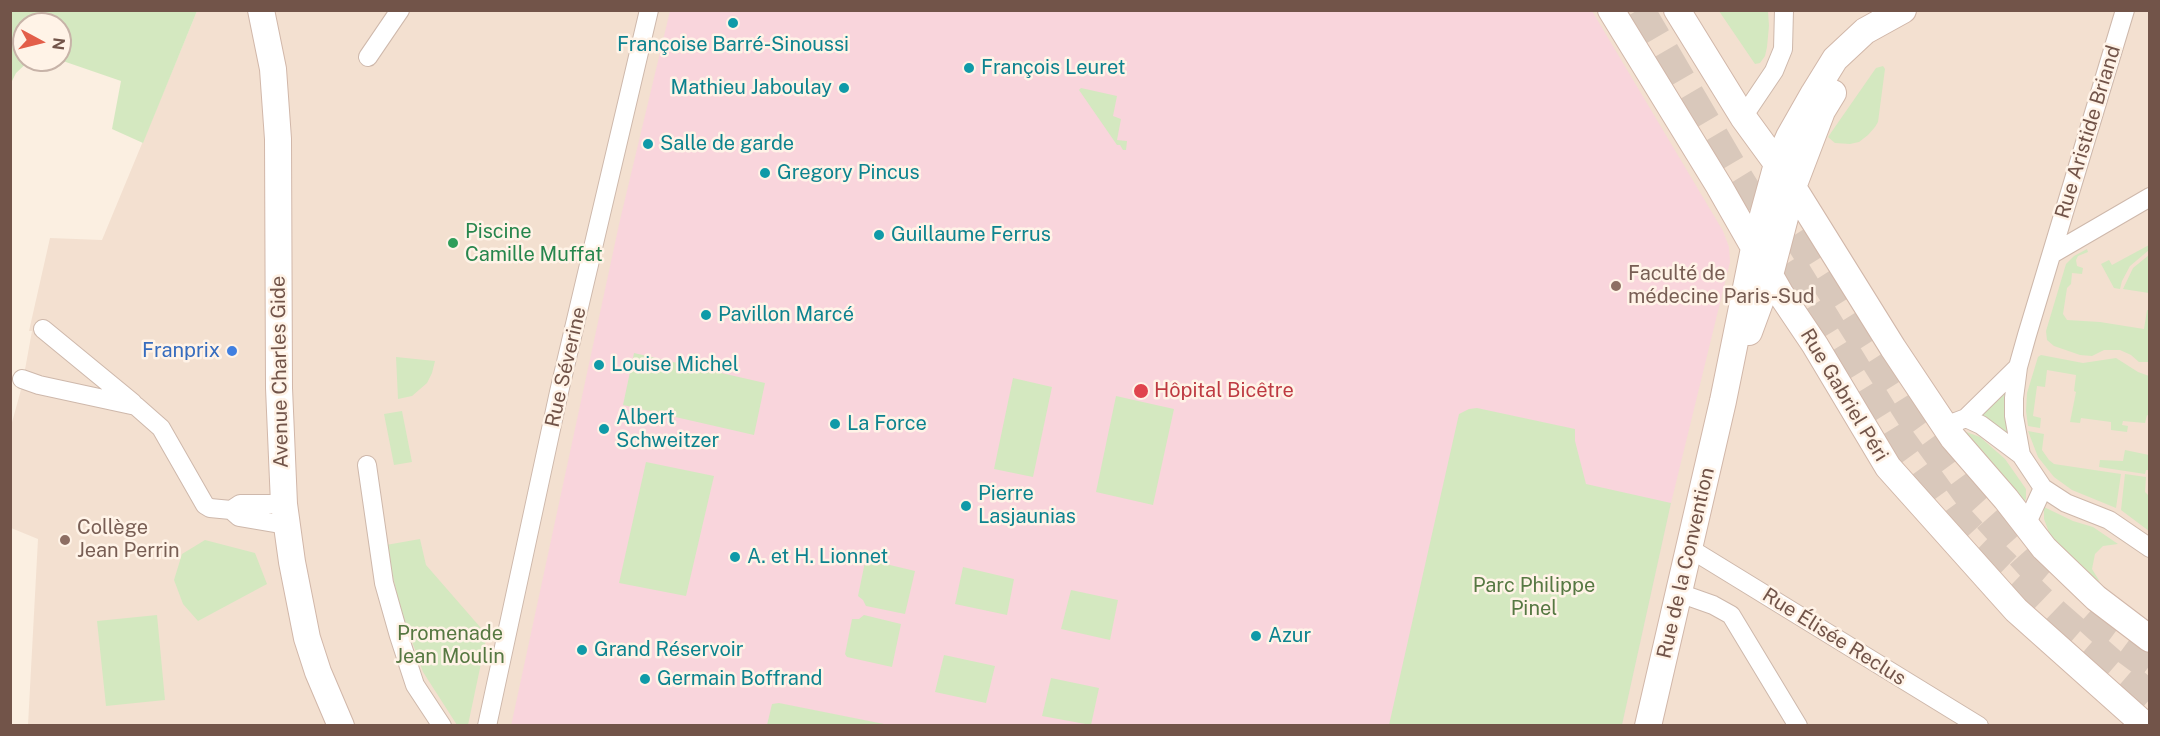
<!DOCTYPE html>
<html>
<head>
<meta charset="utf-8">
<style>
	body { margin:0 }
	#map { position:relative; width:2160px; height:736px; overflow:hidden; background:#fbefe1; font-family:"Public Sans",sans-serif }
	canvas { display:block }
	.frame { position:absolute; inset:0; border:12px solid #725449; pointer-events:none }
	.north { position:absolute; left:12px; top:12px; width:60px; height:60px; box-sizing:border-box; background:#fff3e7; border:2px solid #c7b3a8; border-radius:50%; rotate:97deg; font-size:16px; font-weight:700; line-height:24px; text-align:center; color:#725449 }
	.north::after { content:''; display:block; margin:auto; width:21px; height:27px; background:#e35e49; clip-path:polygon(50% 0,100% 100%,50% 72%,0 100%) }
</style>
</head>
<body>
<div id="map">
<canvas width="2160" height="736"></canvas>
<div class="frame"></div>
<div class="north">N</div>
</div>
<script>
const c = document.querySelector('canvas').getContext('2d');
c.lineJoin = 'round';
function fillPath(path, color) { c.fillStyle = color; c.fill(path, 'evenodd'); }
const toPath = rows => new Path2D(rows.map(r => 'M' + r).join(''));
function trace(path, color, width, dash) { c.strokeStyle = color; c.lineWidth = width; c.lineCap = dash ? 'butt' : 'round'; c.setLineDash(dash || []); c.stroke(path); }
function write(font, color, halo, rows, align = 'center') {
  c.font = font + ' "Public Sans",sans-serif'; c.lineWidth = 5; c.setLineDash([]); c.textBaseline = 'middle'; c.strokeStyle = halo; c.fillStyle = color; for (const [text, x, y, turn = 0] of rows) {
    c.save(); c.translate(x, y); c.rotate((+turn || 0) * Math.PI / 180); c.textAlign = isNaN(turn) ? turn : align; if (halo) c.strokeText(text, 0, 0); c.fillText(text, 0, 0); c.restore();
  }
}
fillPath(toPath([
	[197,11,2149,11,2149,725,28,725,38,539,11,528,11,426,22,386,32,331,29,331,50,238,102,240]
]), '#f3e0d0');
fillPath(toPath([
	[670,11,1592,11,1723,231,1729,247,1730,262,1671,503,1622,725,511,726,620,220]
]), '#f9d5dc');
fillPath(toPath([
	[11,10,197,11,143,143,112,129,121,81,60,60,60,24,24,24,24,60,30,60,16,73,11,83],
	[1719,11,1768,11,1769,26,1767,47,1765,56,1760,63,1755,64],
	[1883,66,1885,69,1878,122,1875,127,1868,135,1859,142,1850,144,1835,143,1828,137,1876,68],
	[1081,88,1117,96,1113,116,1121,119,1117,140,1127,141,1126,150,1123,150,1120,145,1117,145,1079,90],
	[2149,245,2149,250,2130,266,2122,281,2120,289,2114,288,2101,264,2109,260,2112,265],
	[2087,249,2088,252,2078,256,2076,260,2077,266,2083,268,2082,274,2072,273,2071,284,2067,288,2063,314,2067,320,2100,322,2144,329,2147,310,2149,310,2149,362,2139,362,2131,355,2120,350,2104,350,2092,356,2080,355,2054,346,2047,340,2046,331,2066,264,2074,256],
	[2149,255,2149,293,2123,289,2133,268],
	[634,353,765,383,754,435,623,405],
	[2041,355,2083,363,2116,358,2138,372,2149,376,2149,416,2147,415,2145,423,2123,421,2122,425,2128,426,2127,432,2111,430,2111,422,2081,418,2080,423,2070,422,2076,392,2074,391,2076,375,2047,370,2045,387,2037,386,2033,416,2041,418,2040,428,2028,426,2026,411,2027,393,2038,357],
	[396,357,435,361,432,373,427,383,412,396,398,399],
	[1013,378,1052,387,1033,477,994,469],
	[2005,391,2007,392,2008,434,2006,434,1982,415],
	[1116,396,1174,409,1153,505,1096,492],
	[1477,408,1575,429,1575,441,1586,484,1671,503,1622,725,1389,725,1459,414,1469,409],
	[402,411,412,462,394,465,384,414],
	[1961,430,1980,437,2005,459,2026,489,2026,499,2023,503],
	[2028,431,2044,434,2042,450,2049,460,2054,464,2121,474,2116,508,2072,490,2054,477,2038,457],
	[2125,450,2149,455,2149,470,2146,470,2145,474,2099,467,2100,460,2123,461],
	[646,462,714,476,686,596,619,583],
	[2125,474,2146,477,2145,492,2149,496,2149,531,2121,510],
	[2044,507,2073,521,2093,527,2118,544,2103,546,2095,554,2092,569,2100,582,2084,569,2050,535,2044,519],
	[420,539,426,565,487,635,468,725,457,725,423,672,400,608,386,545],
	[205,540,255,553,267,584,198,621,183,604,174,580,182,554],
	[869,560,915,571,905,614,866,606,863,600,858,596,865,562],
	[963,567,1014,579,1007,615,955,604],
	[1071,590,1118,600,1110,640,1061,629],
	[157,615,165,700,106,706,97,621],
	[864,615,901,624,892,667,847,657,845,654,852,619,859,619],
	[944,655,995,666,986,703,935,692],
	[1051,678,1099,688,1091,725,1042,716],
	[779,703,889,725,767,725,772,704]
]), '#d4e8c0');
trace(toPath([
	[1638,10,1734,174,1893,432,1954,516,1976,540,2054,615,2150,699],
	[1771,192,1914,418,1974,500,2038,571,2051,582],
	[2087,615,2108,634,2150,665]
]), '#d9c8bb', 33, [33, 16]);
const minor = toPath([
	[2125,10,2027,335,2018,367,2014,398,2014,416,2021,455,2043,488,2066,503,2109,520,2150,548],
	[368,57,400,10],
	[1743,117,1774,71,1783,49,1784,10],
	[2052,254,2150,197],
	[43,329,133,403],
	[22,379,39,385,136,406,161,428,205,505,210,508,231,510],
	[1966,418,2018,367],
	[1945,426,1966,418,1981,425,2021,455],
	[367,465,384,583,399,636,415,685,442,726],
	[231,510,239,517,286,525],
	[231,510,240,504,284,504],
	[2026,525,2043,488],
	[1689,548,1979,726],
	[1679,593,1713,605,1731,615,1798,726],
	[487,726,559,392,649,10]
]);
const secondary = toPath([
	[261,10,273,69,278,139,279,388,284,504,292,562,307,638,318,672,341,726],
	[1611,10,1719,186,1780,293,1815,345,1888,467,2016,610,2146,726],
	[1677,10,1743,117,1786,176,1893,348,1953,438,2006,499,2044,548,2096,598,2150,639],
	[1749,332,1770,275,1793,187,1822,111,1833,93],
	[1648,726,1723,401,1754,248,1777,164,1789,137,1814,93,1835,59,1865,31,1903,10]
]);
trace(minor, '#ceb8ab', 20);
trace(secondary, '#d1b7a9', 28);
trace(minor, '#fff', 18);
trace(secondary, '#fff', 26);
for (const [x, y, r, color] of [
	[733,23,6,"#0f9aa8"],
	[969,68,6,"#0f9aa8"],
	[844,88,6,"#0f9aa8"],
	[648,144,6,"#0f9aa8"],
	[765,173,6,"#0f9aa8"],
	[879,235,6,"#0f9aa8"],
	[453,243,6,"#2e9e5b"],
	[1616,286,6,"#8d6e63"],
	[706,315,6,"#0f9aa8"],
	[232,351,6,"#3f7fe0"],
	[599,365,6,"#0f9aa8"],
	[1141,391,8,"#e0444e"],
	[835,424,6,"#0f9aa8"],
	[604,429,6,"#0f9aa8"],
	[966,506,6,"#0f9aa8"],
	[65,540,6,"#8d6e63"],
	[735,557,6,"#0f9aa8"],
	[1256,636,6,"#0f9aa8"],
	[582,650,6,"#0f9aa8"],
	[645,679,6,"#0f9aa8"]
]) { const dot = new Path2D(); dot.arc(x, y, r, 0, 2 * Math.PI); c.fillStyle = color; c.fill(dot); trace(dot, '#fff3e7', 2); }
write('20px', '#0d838f', '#fff3e7', [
	["Françoise Barré-Sinoussi",733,45,"center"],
	["François Leuret",981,68],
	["Mathieu Jaboulay",832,88,"right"],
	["Salle de garde",660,144],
	["Gregory Pincus",777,173],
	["Guillaume Ferrus",891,235],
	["Pavillon Marcé",718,315],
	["Louise Michel",611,365],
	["Albert",616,418],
	["Schweitzer",616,441],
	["La Force",847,424],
	["Pierre",978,494],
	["Lasjaunias",978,517],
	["A. et H. Lionnet",747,557],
	["Azur",1268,636],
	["Grand Réservoir",594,650],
	["Germain Boffrand",657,679]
], 'left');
write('20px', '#725449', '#fff3e7', [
	["Rue Aristide Briand",2088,132,-73],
	["Rue Séverine",566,367,-77],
	["Avenue Charles Gide",280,372,-91],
	["Rue Gabriel Péri",1844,395,59],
	["Rue de la Convention",1686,563,-77],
	["Rue Élisée Reclus",1834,637,32]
]);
write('20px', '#27864d', '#fff3e7', [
	["Piscine",465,232],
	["Camille Muffat",465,255]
], 'left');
write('20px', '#785e54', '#fff3e7', [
	["Faculté de",1628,274],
	["médecine Paris-Sud",1628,297],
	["Collège",77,528],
	["Jean Perrin",77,551]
], 'left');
write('20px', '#366cbe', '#fff3e7', [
	["Franprix",220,351]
], 'right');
write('20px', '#be3a42', '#fff3e7', [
	["Hôpital Bicêtre",1154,391]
], 'left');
write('20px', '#567842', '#fff3e7', [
	["Parc Philippe",1534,586],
	["Pinel",1534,609],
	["Promenade",450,634],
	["Jean Moulin",450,657]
]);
</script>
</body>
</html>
